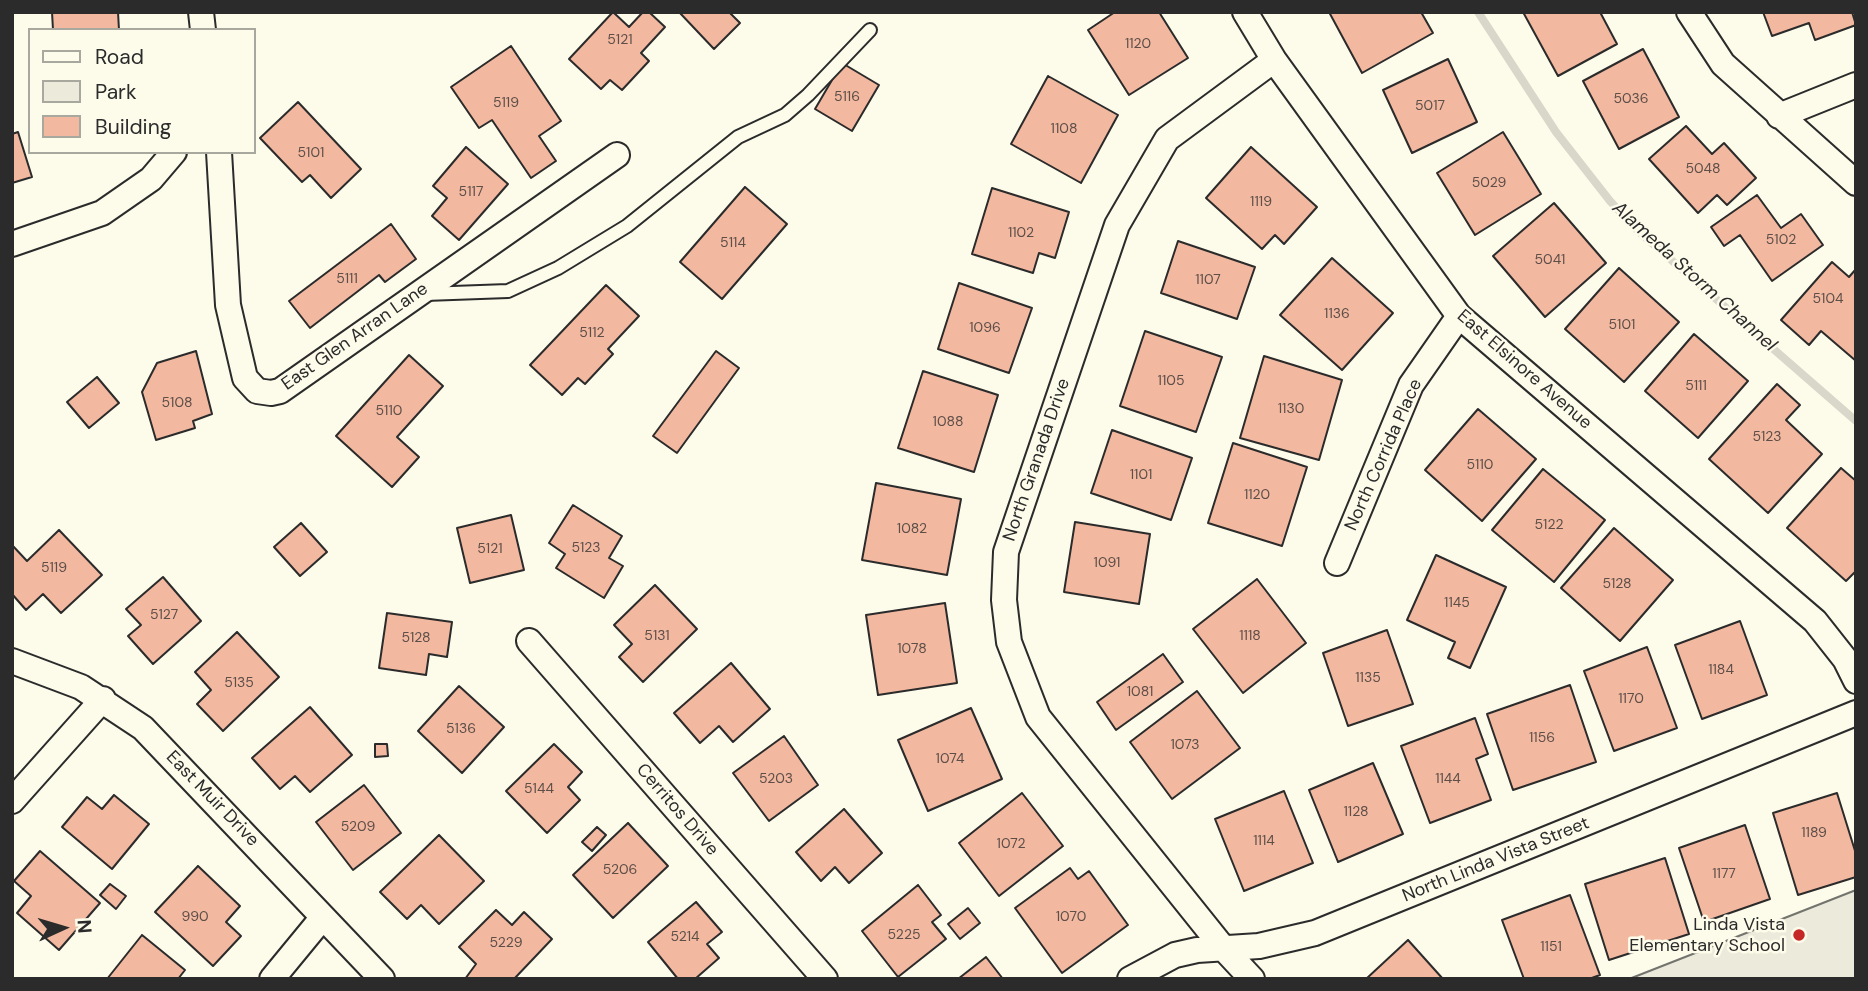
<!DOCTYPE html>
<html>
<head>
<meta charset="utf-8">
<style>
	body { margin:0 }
	#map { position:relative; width:1868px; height:991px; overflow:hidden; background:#fdfbea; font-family:"DM Sans",sans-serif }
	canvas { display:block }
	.frame { position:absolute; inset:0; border:14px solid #2b2b2b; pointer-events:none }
	.legend { position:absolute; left:28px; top:28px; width:228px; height:126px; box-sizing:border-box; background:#fdfbea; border:2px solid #a9a89e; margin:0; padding:9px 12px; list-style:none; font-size:21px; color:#2b2b2b }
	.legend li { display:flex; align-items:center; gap:14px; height:35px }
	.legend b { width:35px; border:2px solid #a9a89e }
	.north { position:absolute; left:28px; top:893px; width:70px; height:70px; -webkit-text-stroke:5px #fdfbea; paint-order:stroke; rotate:86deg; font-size:19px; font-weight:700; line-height:28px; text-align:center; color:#2b2b2b }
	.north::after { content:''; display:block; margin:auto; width:24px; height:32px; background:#2b2b2b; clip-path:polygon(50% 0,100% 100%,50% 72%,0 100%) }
</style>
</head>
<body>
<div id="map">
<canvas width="1868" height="991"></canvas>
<div class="frame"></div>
<ul class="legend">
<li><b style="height:9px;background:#fdfbea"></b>Road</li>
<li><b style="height:19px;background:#ecebdb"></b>Park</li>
<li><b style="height:19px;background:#f2b8a0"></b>Building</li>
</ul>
<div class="north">N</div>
</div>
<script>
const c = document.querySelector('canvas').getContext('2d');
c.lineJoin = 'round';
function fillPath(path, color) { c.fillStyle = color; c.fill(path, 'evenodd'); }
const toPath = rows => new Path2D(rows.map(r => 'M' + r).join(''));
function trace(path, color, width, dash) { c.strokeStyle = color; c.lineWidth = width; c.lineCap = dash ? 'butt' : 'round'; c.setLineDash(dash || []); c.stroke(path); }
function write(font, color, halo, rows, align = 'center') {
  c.font = font + ' "DM Sans",sans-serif'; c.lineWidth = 5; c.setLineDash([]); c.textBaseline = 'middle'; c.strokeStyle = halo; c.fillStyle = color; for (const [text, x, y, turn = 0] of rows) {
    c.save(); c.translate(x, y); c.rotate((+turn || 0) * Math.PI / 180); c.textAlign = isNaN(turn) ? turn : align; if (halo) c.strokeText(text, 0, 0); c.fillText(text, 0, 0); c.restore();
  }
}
const green = toPath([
	[1856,890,1856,979,1629,979,1856,890]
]);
fillPath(green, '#ecebdb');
trace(green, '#74746e', 2);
trace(toPath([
	[1478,12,1556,132,1610,201,1638,231,1856,421]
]), '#d8d7c9', 8);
const building = toPath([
	[52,12,118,12,119,30,53,30,52,12],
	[613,12,629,27,643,12,649,12,665,27,641,53,649,61,622,90,610,80,601,89,569,59,613,12],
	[679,12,729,12,740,23,714,49,679,12],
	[1115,12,1159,12,1188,58,1129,95,1088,30,1115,12],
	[1329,12,1421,12,1433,33,1362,73,1329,12],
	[1523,12,1600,12,1617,44,1558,76,1523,12],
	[1763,12,1852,12,1856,25,1815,40,1809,23,1772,36,1763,12],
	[511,46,561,121,539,136,556,161,531,178,492,120,479,128,451,87,511,46],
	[1643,49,1679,117,1619,149,1583,81,1643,49],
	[1448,59,1477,122,1412,153,1383,90,1448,59],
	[842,63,879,85,852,131,815,109,842,63],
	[1048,76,1118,115,1081,183,1011,144,1048,76],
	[298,102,361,169,331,198,310,175,302,182,260,138,298,102],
	[1686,126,1712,154,1724,143,1756,178,1727,205,1717,195,1698,213,1649,159,1686,126],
	[18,132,32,177,12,183,12,134,18,132],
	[1503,132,1541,194,1475,235,1437,173,1503,132],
	[466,147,508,184,459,240,432,216,447,198,433,186,466,147],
	[1251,147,1317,207,1284,244,1275,235,1262,249,1206,198,1251,147],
	[745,187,787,224,722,299,680,262,745,187],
	[992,188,1069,212,1055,258,1039,253,1033,273,972,254,992,188],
	[1757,195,1781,228,1801,214,1823,245,1772,281,1740,235,1724,246,1711,227,1757,195],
	[1554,203,1606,263,1545,317,1493,256,1554,203],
	[391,224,416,259,385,282,379,275,310,328,289,301,391,224],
	[1178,241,1255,267,1237,319,1161,293,1178,241],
	[1332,258,1393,313,1342,370,1280,315,1332,258],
	[1832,262,1849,277,1856,269,1856,361,1821,331,1809,345,1781,320,1832,262],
	[1619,268,1679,322,1624,382,1565,329,1619,268],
	[959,283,1032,308,1009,373,938,349,959,283],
	[606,285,639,316,608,349,613,354,585,384,578,378,562,395,530,365,606,285],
	[1145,331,1222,357,1196,432,1120,406,1145,331],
	[1694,334,1748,381,1698,438,1645,391,1694,334],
	[196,351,212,414,193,421,195,428,156,440,142,392,157,363,196,351],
	[716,351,739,368,677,453,653,436,716,351],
	[409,355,443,386,397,437,419,457,392,487,336,436,409,355],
	[1264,356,1342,380,1319,460,1240,438,1264,356],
	[923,371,998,395,974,472,898,448,923,371],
	[97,377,119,403,89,428,67,402,97,377],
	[1777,384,1800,405,1786,420,1822,454,1768,513,1709,459,1777,384],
	[1478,409,1536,459,1482,521,1425,470,1478,409],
	[1112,430,1192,458,1171,520,1091,493,1112,430],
	[1233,443,1307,467,1282,546,1208,523,1233,443],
	[1841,468,1856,481,1856,571,1846,581,1787,528,1841,468],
	[1543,469,1605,520,1554,582,1492,530,1543,469],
	[876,483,961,499,947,575,862,560,876,483],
	[573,505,622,536,609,558,623,566,604,598,556,568,565,554,549,543,573,505],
	[511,515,524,570,470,583,457,528,511,515],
	[1075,522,1150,534,1139,604,1064,592,1075,522],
	[301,523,327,552,300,576,274,547,301,523],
	[1614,528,1673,580,1620,641,1561,588,1614,528],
	[59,530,102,575,61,613,43,594,26,610,12,594,12,545,27,561,59,530],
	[1436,555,1506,587,1470,668,1448,658,1455,642,1407,620,1436,555],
	[163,577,201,621,153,664,128,636,141,625,126,609,163,577],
	[1257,579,1306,643,1243,693,1193,629,1257,579],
	[655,585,697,629,643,682,619,657,632,644,614,625,655,585],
	[945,603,957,683,878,695,866,615,945,603],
	[387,613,452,622,447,657,429,654,426,675,379,668,387,613],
	[1740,621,1767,695,1702,719,1675,645,1740,621],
	[1387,630,1413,704,1348,726,1323,653,1387,630],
	[237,632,279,677,223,731,197,704,211,690,195,672,237,632],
	[1647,647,1677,728,1614,751,1584,671,1647,647],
	[1163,654,1183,682,1116,730,1097,702,1163,654],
	[731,663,770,709,733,742,719,726,700,743,674,713,731,663],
	[1570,685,1596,762,1513,790,1487,714,1570,685],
	[459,686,504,727,462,773,418,731,459,686],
	[1197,691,1240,748,1172,799,1130,742,1197,691],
	[310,707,352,755,310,792,295,776,280,789,252,758,310,707],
	[971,708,1002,779,928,811,898,740,971,708],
	[1475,718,1488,754,1476,759,1491,800,1430,823,1401,746,1475,718],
	[784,736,818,785,769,821,733,773,784,736],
	[375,744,387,744,388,756,375,757,375,744],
	[554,744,582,772,568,787,580,800,547,833,506,791,554,744],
	[1373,763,1403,834,1338,862,1309,790,1373,763],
	[364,785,401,833,353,870,316,822,364,785],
	[1284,791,1313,863,1244,891,1215,819,1284,791],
	[1022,793,1063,846,999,896,959,843,1022,793],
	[1837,793,1856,854,1856,877,1798,895,1773,813,1837,793],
	[114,795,149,824,112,869,62,827,87,797,102,809,114,795],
	[844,809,882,853,849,883,835,867,821,881,796,852,844,809],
	[628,823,668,866,613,918,573,875,628,823],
	[1745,825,1770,899,1704,922,1679,848,1745,825],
	[597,827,606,835,592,851,582,842,597,827],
	[439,835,484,881,439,924,421,905,407,919,380,892,439,835],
	[40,851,100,903,59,950,17,913,31,896,14,881,40,851],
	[1665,858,1689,934,1609,960,1585,884,1665,858],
	[198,866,240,906,226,922,241,936,213,966,155,912,198,866],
	[1070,868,1078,879,1089,871,1128,925,1062,973,1015,908,1070,868],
	[110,884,126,896,116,909,100,895,110,884],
	[918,885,941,915,932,922,946,939,898,977,862,931,918,885],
	[1570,895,1600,975,1589,979,1524,979,1502,920,1570,895],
	[696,902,722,932,707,944,719,958,695,979,678,979,648,942,696,902],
	[968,908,980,923,960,939,948,924,968,908],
	[496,910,512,925,524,912,552,939,514,979,465,979,476,964,459,947,496,910],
	[142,935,185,970,178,979,107,979,142,935],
	[1408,940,1443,979,1366,979,1408,940],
	[986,957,1003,979,958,979,986,957]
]);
fillPath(building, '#f2b8a0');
trace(building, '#2b2b2b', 2);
const lane = toPath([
	[425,294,508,291,558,268,627,226,738,137,785,115,808,95,870,30]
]);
const street = toPath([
	[201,12,203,30],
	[1245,12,1274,60,1459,316,1815,621,1845,659,1856,681],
	[1689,12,1723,64,1856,183],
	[1779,116,1856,85],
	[219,152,228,305,245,378,257,391,271,393,280,391,617,155],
	[12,244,102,213,151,179,174,152],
	[1337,563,1411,385,1459,316],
	[529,641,825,979],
	[12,661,81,687,143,728,382,979],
	[12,801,103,699],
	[272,979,323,917],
	[1130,979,1175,955,1197,950,1259,946,1315,933,1856,713],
	[1252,979,1224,949,1038,717,1009,642,1004,600,1006,552,1117,225,1167,139,1274,60]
]);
trace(lane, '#2b2b2b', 16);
trace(street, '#2b2b2b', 28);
trace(lane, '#fdfbea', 12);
trace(street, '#fdfbea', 24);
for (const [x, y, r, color] of [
	[1799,935,7,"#c62828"]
]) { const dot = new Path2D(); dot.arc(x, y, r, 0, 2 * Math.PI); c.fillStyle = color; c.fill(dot); trace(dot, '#fdfbea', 2.5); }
write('14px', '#5d4e48', null, [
	["5121",620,40],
	["1120",1138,44],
	["5116",847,97],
	["5036",1631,99],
	["5119",506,103],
	["5017",1430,106],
	["1108",1064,129],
	["5101",311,153],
	["5048",1703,169],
	["5029",1489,183],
	["5117",471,192],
	["1119",1261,202],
	["1102",1021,233],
	["5102",1781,240],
	["5114",733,243],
	["5041",1550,260],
	["5111",347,279],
	["1107",1208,280],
	["5104",1828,299],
	["1136",1337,314],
	["5101",1622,325],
	["1096",985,328],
	["5112",592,333],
	["1105",1171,381],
	["5111",1696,386],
	["5108",177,403],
	["1130",1291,409],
	["5110",389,411],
	["1088",948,422],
	["5123",1767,437],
	["5110",1480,465],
	["1101",1141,475],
	["1120",1257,495],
	["5122",1549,525],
	["1082",912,529],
	["5123",586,548],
	["5121",490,549],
	["1091",1107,563],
	["5119",54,568],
	["5128",1617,584],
	["1145",1457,603],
	["5127",164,615],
	["5131",657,636],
	["1118",1250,636],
	["5128",416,638],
	["1078",912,649],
	["1184",1721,670],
	["1135",1368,678],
	["5135",239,683],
	["1081",1140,692],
	["1170",1631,699],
	["5136",461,729],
	["1156",1542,738],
	["1073",1185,745],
	["1074",950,759],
	["5203",776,779],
	["1144",1448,779],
	["5144",539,789],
	["1128",1356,812],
	["5209",358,827],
	["1189",1814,833],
	["1114",1264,841],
	["1072",1011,844],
	["5206",620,870],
	["1177",1724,874],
	["990",195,917],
	["1070",1071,917],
	["5225",904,935],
	["5214",685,937],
	["5229",506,943],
	["1151",1551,947]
]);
write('18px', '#2b2b2b', '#fdfbea', [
	["East Glen Arran Lane",355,337,-35],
	["East Elsinore Avenue",1524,370,41],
	["North Corrida Place",1384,455,-66],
	["North Granada Drive",1037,460,-71],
	["East Muir Drive",212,799,46],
	["Cerritos Drive",677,810,49],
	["North Linda Vista Street",1496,860,-22]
]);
write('18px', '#2b2b2b', '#fdfbea', [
	["Linda Vista",1785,925],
	["Elementary School",1785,946]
], 'right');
write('italic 19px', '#2b2b2b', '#fdfbea', [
	["Alameda Storm Channel",1694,277,42]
]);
</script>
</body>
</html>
